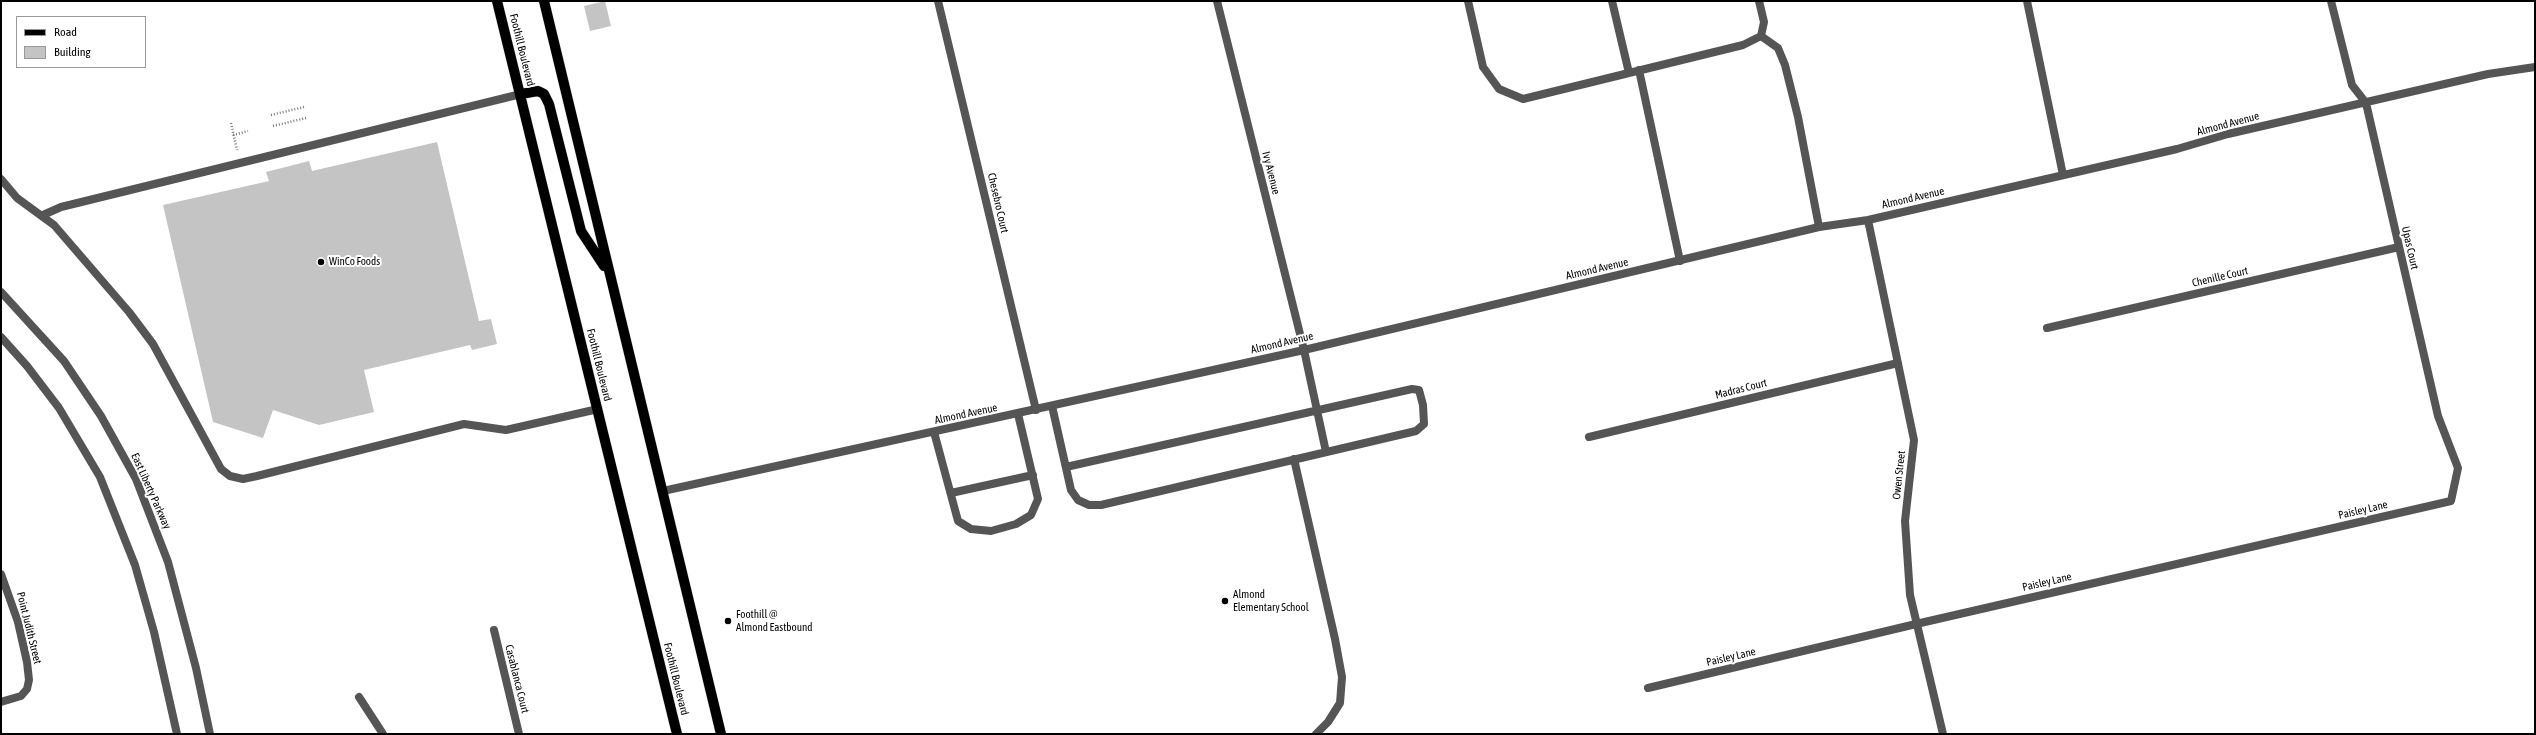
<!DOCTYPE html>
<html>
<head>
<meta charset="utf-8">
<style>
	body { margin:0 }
	#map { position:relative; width:2536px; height:735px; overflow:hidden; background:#fff; font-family:"Asap Condensed",sans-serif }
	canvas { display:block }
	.frame { position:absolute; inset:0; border:2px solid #000; pointer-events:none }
	.legend { position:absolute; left:16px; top:16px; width:130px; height:52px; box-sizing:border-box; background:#fff; border:1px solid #999; margin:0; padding:5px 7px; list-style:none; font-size:12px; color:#000 }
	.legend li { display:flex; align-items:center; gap:8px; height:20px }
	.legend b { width:20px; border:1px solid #999 }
</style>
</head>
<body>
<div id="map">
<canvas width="2536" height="735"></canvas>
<div class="frame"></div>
<ul class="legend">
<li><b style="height:5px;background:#000"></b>Road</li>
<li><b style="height:11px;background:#c4c4c4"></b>Building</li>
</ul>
</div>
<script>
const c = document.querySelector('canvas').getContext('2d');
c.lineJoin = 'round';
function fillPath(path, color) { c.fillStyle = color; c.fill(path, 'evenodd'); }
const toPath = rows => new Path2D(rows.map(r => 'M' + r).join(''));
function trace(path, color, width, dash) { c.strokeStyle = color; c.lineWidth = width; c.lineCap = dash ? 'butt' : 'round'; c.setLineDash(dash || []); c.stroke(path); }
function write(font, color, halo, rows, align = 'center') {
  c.font = font + ' "Asap Condensed",sans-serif'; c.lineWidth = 4; c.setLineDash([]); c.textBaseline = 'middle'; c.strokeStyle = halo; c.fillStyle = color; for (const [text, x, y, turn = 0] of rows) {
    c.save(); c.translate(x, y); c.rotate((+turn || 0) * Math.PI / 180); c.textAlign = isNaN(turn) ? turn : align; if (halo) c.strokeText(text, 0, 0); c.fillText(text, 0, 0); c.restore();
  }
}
fillPath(toPath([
	[605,1,611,26,590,31,584,6],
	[437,142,479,321,491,319,497,344,472,350,470,345,364,370,374,412,319,425,273,410,263,438,213,422,163,205,269,181,266,172,309,161,312,171]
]), '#c4c4c4');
const primary = toPath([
	[497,1,677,734],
	[544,1,721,734],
	[521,94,538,91,544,94,549,104,581,231,604,266]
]);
trace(primary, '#dbdbdb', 11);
trace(toPath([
	[271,115,304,107],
	[231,123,237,150],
	[273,126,306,118],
	[233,135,248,131]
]), '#777', 2.5, [1, 2]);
trace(toPath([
	[1468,1,1483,67,1499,89,1523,99,1743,45,1761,36],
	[1612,1,1629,73],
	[1759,1,1764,22,1761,36],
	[2027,1,2063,175],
	[1761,36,1778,48,1785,65,1798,117,1819,227],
	[1639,70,1680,261],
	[1,179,17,198,54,225,129,312,153,344,221,469,230,476,243,479,257,476,464,424,506,430,598,409],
	[43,215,61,207,521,94],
	[1304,350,1326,452],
	[1052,406,1071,490,1078,500,1089,505,1101,505,1416,431,1424,424,1423,405,1419,390,1412,389,1066,467],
	[934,432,958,521,971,529,991,531,1016,524,1031,515,1038,499,1018,414],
	[1294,459,1335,639,1342,677,1340,703,1328,722,1316,734],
	[951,493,1033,475]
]), '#555', 8);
trace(toPath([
	[938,1,1036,410],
	[1217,1,1304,350],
	[1868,220,1914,440,1905,521,1910,595,1943,734],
	[2047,328,2399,247],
	[1589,437,1898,363],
	[663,491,1304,350,1819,227,1868,220,2177,149,2228,134,2488,74,2535,67],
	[1,574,18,622,27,662,29,680,27,689,21,696,1,702],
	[494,630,519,734],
	[1648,688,1916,624,2451,501,2458,468,2438,416,2366,103,2352,85,2331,1],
	[359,697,383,734]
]), '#555', 8);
trace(toPath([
	[1,292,64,361,101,416,136,479,168,562,196,668,210,734],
	[1,337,27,366,59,408,100,477,135,565,154,632,177,734]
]), '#555', 8);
trace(primary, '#000', 10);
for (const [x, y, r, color] of [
	[321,262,4,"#000"],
	[1225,601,4,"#000"],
	[728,621,4,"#000"]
]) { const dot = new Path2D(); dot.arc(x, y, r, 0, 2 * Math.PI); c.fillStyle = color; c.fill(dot); trace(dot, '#fff', 1.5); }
write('11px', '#000', '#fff', [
	["Foothill Boulevard",522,50,76],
	["Almond Avenue",2228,124,-15],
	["Ivy Avenue",1271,173,76],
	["Almond Avenue",1913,198,-13],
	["Chesebro Court",998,203,77],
	["Upas Court",2410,248,77],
	["Almond Avenue",1597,269,-13],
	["Chenille Court",2220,277,-13],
	["Almond Avenue",1282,343,-13],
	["Foothill Boulevard",599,365,76],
	["Madras Court",1741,389,-14],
	["Almond Avenue",966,414,-12],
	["Owen Street",1899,475,-84],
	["East Liberty Parkway",151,491,66],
	["Paisley Lane",2363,510,-13],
	["Paisley Lane",2047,582,-13],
	["Point Judith Street",29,628,76],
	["Paisley Lane",1731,657,-13],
	["Casablanca Court",517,679,76],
	["Foothill Boulevard",676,679,76]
]);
write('11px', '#000', '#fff', [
	["WinCo Foods",329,262],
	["Almond",1233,595],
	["Elementary School",1233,608],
	["Foothill @",736,615],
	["Almond Eastbound",736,628]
], 'left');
</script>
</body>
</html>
